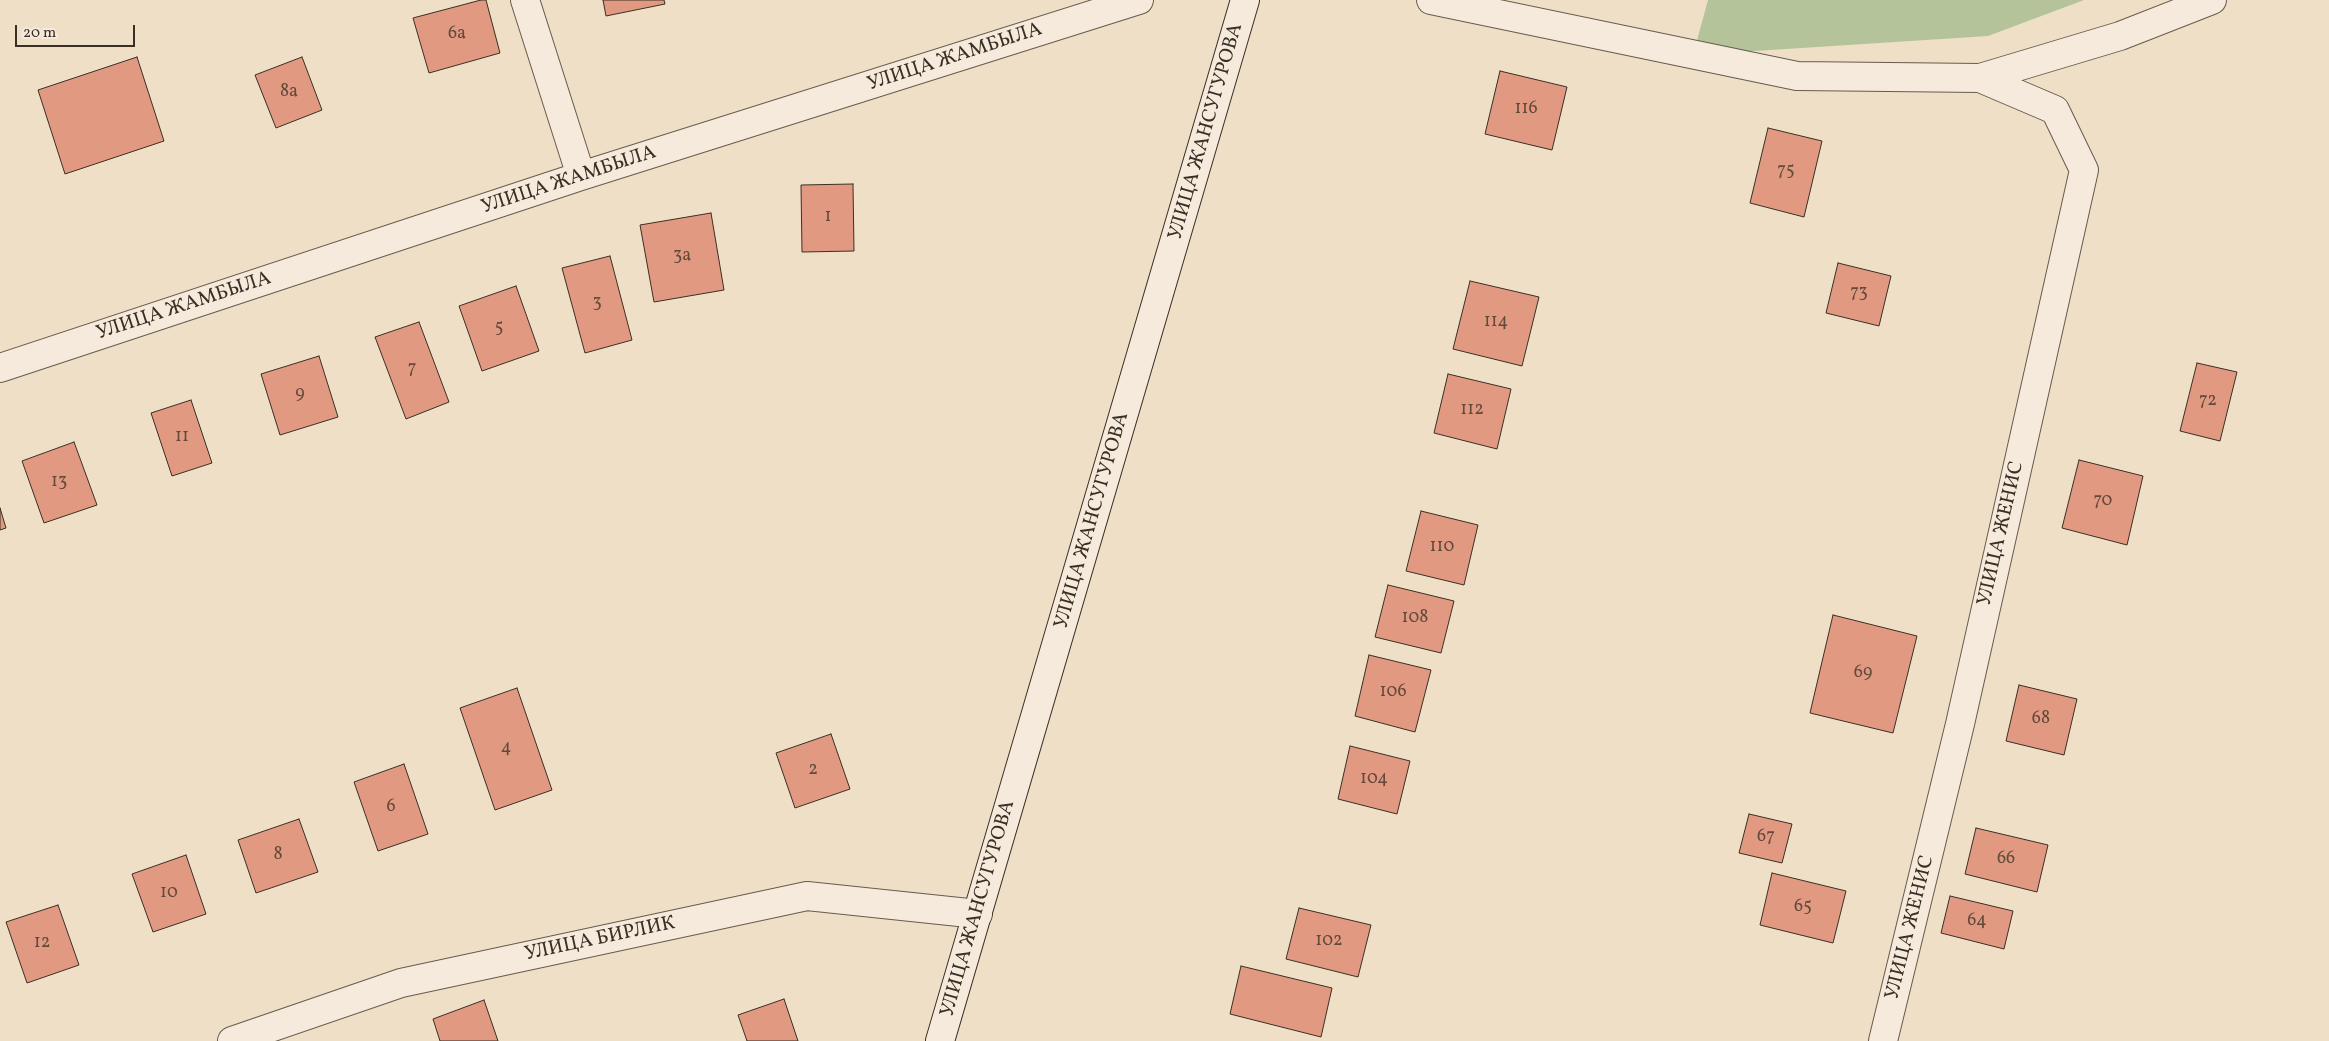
<!DOCTYPE html>
<html>
<head>
<meta charset="utf-8">
<style>
	body { margin:0 }
	#map { position:relative; width:2329px; height:1041px; overflow:hidden; background:#efdfc7; font-family:Vollkorn,serif }
	canvas { display:block }
	.scale { position:absolute; left:15px; top:25px; width:120px; height:22px; box-sizing:border-box; border:2px solid #392f24; border-top:0; padding-left:6px; font-size:15px; line-height:18px; white-space:nowrap; color:#392f24; -webkit-text-stroke:4px #f5eadb; paint-order:stroke }
</style>
</head>
<body>
<div id="map">
<canvas width="2329" height="1041"></canvas>
<div class="scale">20 m</div>
</div>
<script>
const c = document.querySelector('canvas').getContext('2d');
c.lineJoin = 'round';
function fillPath(path, color) { c.fillStyle = color; c.fill(path, 'evenodd'); }
const toPath = rows => new Path2D(rows.map(r => 'M' + r).join(''));
function trace(path, color, width, dash) { c.strokeStyle = color; c.lineWidth = width; c.lineCap = dash ? 'butt' : 'round'; c.setLineDash(dash || []); c.stroke(path); }
function write(font, color, halo, rows, align = 'center') {
  c.font = font + ' Vollkorn,serif'; c.lineWidth = 4; c.setLineDash([]); c.textBaseline = 'middle'; c.strokeStyle = halo; c.fillStyle = color; for (const [text, x, y, turn = 0] of rows) {
    c.save(); c.translate(x, y); c.rotate((+turn || 0) * Math.PI / 180); c.textAlign = isNaN(turn) ? turn : align; if (halo) c.strokeText(text, 0, 0); c.fillText(text, 0, 0); c.restore();
  }
}
fillPath(toPath([
	[1708,0,2084,0,1988,36,1693,55]
]), '#b4c399');
const building = toPath([
	[481,0,486,0,500,53,429,73,413,18,481,0],
	[603,0,664,0,665,4,606,16,603,0],
	[137,57,164,141,65,174,38,90,137,57],
	[302,57,322,110,276,128,255,75,302,57],
	[1500,71,1567,87,1552,150,1485,134,1500,71],
	[1768,128,1822,141,1804,217,1750,203,1768,128],
	[853,184,854,251,802,252,801,185,853,184],
	[711,213,724,290,654,302,640,225,711,213],
	[610,256,632,340,585,353,562,268,610,256],
	[1838,263,1891,276,1879,326,1826,313,1838,263],
	[1470,281,1539,297,1522,366,1453,349,1470,281],
	[516,286,539,351,482,371,459,306,516,286],
	[419,322,449,402,406,419,375,337,419,322],
	[319,356,338,417,280,435,261,374,319,356],
	[2197,363,2237,372,2220,441,2180,431,2197,363],
	[1448,374,1511,389,1497,449,1434,433,1448,374],
	[191,400,212,463,172,476,151,413,191,400],
	[74,442,97,505,44,523,22,461,74,442],
	[2079,460,2143,476,2127,545,2062,528,2079,460],
	[0,508,6,528,0,530,0,508],
	[1421,511,1478,525,1464,585,1406,571,1421,511],
	[1388,585,1454,601,1441,653,1375,637,1388,585],
	[1833,615,1917,636,1893,733,1810,713,1833,615],
	[1369,655,1431,670,1415,732,1355,716,1369,655],
	[2019,685,2077,699,2064,755,2006,741,2019,685],
	[517,688,552,790,495,810,460,708,517,688],
	[831,734,850,789,795,808,776,753,831,734],
	[1350,746,1410,761,1397,814,1338,799,1350,746],
	[404,764,428,834,378,851,354,782,404,764],
	[1749,814,1792,824,1782,863,1739,853,1749,814],
	[299,819,318,872,256,893,238,840,299,819],
	[1976,828,2048,845,2037,892,1965,874,1976,828],
	[186,855,206,914,153,932,132,874,186,855],
	[1772,873,1846,891,1833,943,1760,925,1772,873],
	[1950,896,2013,911,2004,949,1941,933,1950,896],
	[58,905,79,965,27,983,6,922,58,905],
	[1299,908,1371,925,1358,977,1286,959,1299,908],
	[1241,966,1332,988,1321,1037,1230,1014,1241,966],
	[784,999,798,1041,747,1041,738,1015,784,999],
	[484,1000,498,1041,440,1041,433,1019,484,1000]
]);
fillPath(building, '#e29981');
trace(building, '#392f24', 1);
const minor = toPath([
	[525,0,581,176],
	[1431,0,1797,76,1980,78,2120,36,2212,0],
	[0,368,581,176,1139,0],
	[232,1041,401,983,807,896,978,914],
	[1883,1041,1960,724,2084,170,2055,110,1980,78]
]);
const secondary = toPath([
	[940,1041,1245,0]
]);
trace(minor, '#665b4d', 30);
trace(secondary, '#392f24', 30);
trace(minor, '#f5eadb', 28);
trace(secondary, '#f5eadb', 28);
write('18px', '#634a3b', null, [
	["6а",457,35],
	["8а",289,93],
	["116",1526,110],
	["75",1786,172],
	["1",828,218],
	["3а",682,257],
	["73",1859,294],
	["3",597,304],
	["114",1496,323],
	["5",499,329],
	["7",412,370],
	["9",300,395],
	["72",2208,402],
	["112",1472,411],
	["11",182,438],
	["13",59,483],
	["70",2103,502],
	["110",1442,548],
	["108",1415,619],
	["69",1863,674],
	["106",1393,693],
	["68",2041,720],
	["4",506,749],
	["2",813,771],
	["104",1374,780],
	["6",391,808],
	["67",1766,838],
	["8",278,856],
	["66",2006,860],
	["10",169,894],
	["65",1803,908],
	["64",1977,922],
	["102",1329,942],
	["12",42,944]
]);
write('20px', '#392f24', '#f5eadb', [
	["УЛИЦА ЖАМБЫЛА",955,58,-18],
	["УЛИЦА ЖАНСУГУРОВА",1207,132,-74],
	["УЛИЦА ЖАМБЫЛА",569,181,-18],
	["УЛИЦА ЖАМБЫЛА",184,307,-18],
	["УЛИЦА ЖАНСУГУРОВА",1093,521,-74],
	["УЛИЦА ЖЕНИС",2002,534,-77],
	["УЛИЦА ЖАНСУГУРОВА",979,909,-74],
	["УЛИЦА ЖЕНИС",1911,928,-76],
	["УЛИЦА БИРЛИК",600,940,-12]
]);
</script>
</body>
</html>
